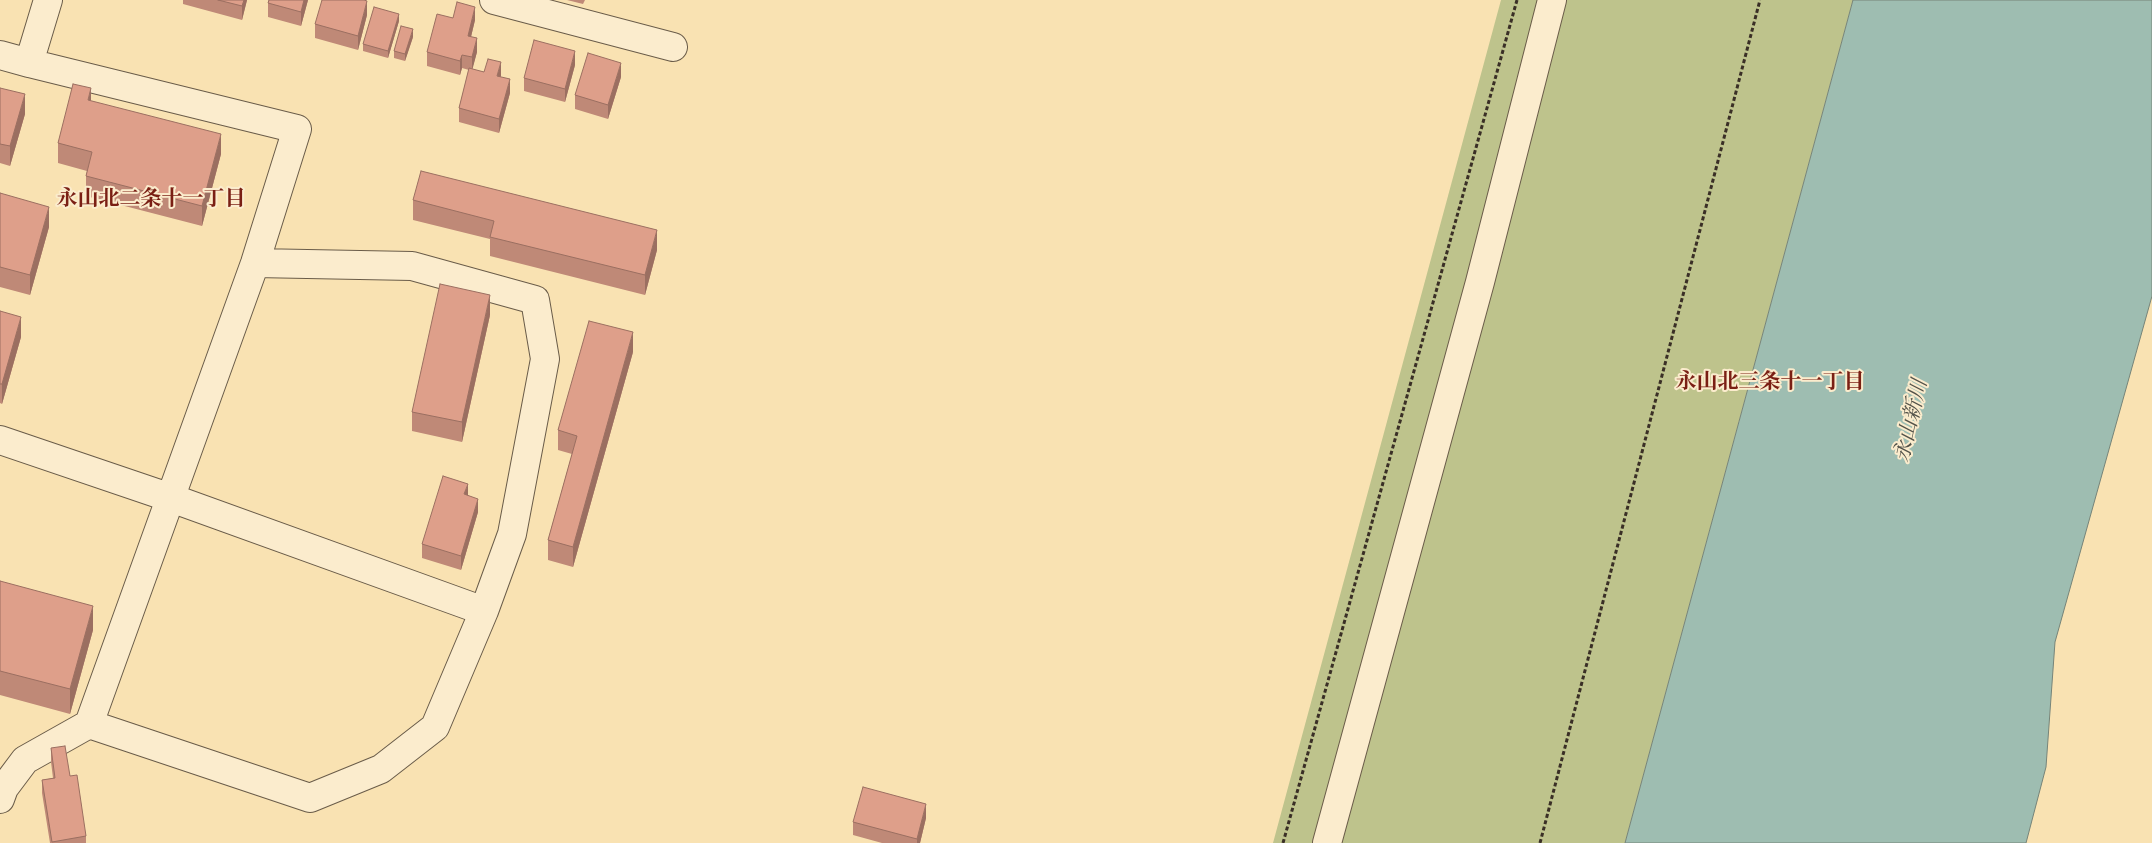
<!DOCTYPE html>
<html>
<head>
<meta charset="utf-8">
<style>
	body { margin:0 }
	canvas { display:block; background:#f9e2b2 }
</style>
</head>
<body>
<canvas width="2152" height="843"></canvas>
<script>
const c = document.querySelector('canvas').getContext('2d');
c.lineJoin = 'round';
function fillPath(path, color) { c.fillStyle = color; c.fill(path, 'evenodd'); }
const toPath = rows => new Path2D(rows.map(r => 'M' + r).join(''));
function trace(path, color, width, dash) { c.strokeStyle = color; c.lineWidth = width; c.lineCap = dash ? 'butt' : 'round'; c.setLineDash(dash || []); c.stroke(path); }
function write(font, color, halo, rows, align = 'center') {
  c.font = font + ' Alegreya,"Noto Serif JP",serif'; c.lineWidth = 4; c.setLineDash([]); c.textBaseline = 'middle'; c.strokeStyle = halo; c.fillStyle = color; for (const [text, x, y, turn = 0] of rows) {
    c.save(); c.translate(x, y); c.rotate((+turn || 0) * Math.PI / 180); c.textAlign = isNaN(turn) ? turn : align; if (halo) c.strokeText(text, 0, 0); c.fillText(text, 0, 0); c.restore();
  }
}
fillPath(toPath([
	[1501,0,1853,0,1625,843,1273,843]
]), '#bec38c');
const water = toPath([
	[1853,0,2152,0,2152,296,2055,642,2046,767,2026,843,1625,843,1853,0]
]);
fillPath(water, '#9ebdb1');
trace(water, '#768479', 1);
const minor = toPath([
	[494,0,673,47],
	[0,55,29,63,48,0],
	[29,63,297,129,255,263,89,724,310,798,381,769,435,727,484,611],
	[0,440,171,498,484,611,512,534,545,359,535,300,412,266,255,263],
	[0,799,4,788,25,760,89,724],
	[1327,843,1480,282,1552,0]
]);
trace(minor, '#6a5c49', 30);
trace(toPath([
	[1283,843,1517,0],
	[1540,843,1760,0]
]), '#3a2f26', 3, [4, 2.5]);
trace(minor, '#fbeccd', 28);
fillPath(toPath([
	[183,0,247,0,242,20,183,4],
	[269,0,308,0,301,26,268,17,268,3],
	[567,0,585,0,583,4],
	[367,15,358,50,315,38,315,24],
	[453,18,475,20,471,37,477,52,472,69,500,77,510,93,499,133,459,122,459,108,469,70,462,68,460,75,427,66,427,52],
	[399,21,388,58,363,51,363,44],
	[413,37,405,61,394,58,394,51],
	[575,65,565,102,524,91,524,78],
	[621,77,608,119,575,109,575,95],
	[0,88,25,114,10,166,0,163],
	[91,101,221,154,202,226,86,196,86,176,87,171,58,163,58,143],
	[0,193,49,227,30,295,0,287],
	[413,200,657,250,645,295,490,256,490,239,413,220],
	[0,311,21,337,2,404,0,403],
	[490,315,462,442,412,431,412,412],
	[633,352,573,567,548,560,548,540,572,454,558,450,558,430],
	[468,495,478,512,461,570,422,558,422,544],
	[0,581,93,630,70,714,0,695],
	[51,748,70,776,86,836,86,843,50,843,42,793,42,780,53,778,51,762],
	[926,818,920,843,882,843,853,835,853,822]
]), '#bf8977');
fillPath(toPath([
	[244,0,247,0,242,20,242,6],
	[304,0,308,0,301,26,301,12],
	[367,1,367,15,358,50,358,36],
	[475,7,475,20,468,49,468,36],
	[399,14,399,21,388,58,388,51],
	[413,29,413,37,405,61,405,54],
	[477,38,477,52,472,71,472,57],
	[575,51,575,65,565,102,565,89],
	[462,55,462,68,460,75,460,61],
	[501,62,501,76,497,90,497,76],
	[621,63,621,77,608,119,608,105],
	[510,79,510,93,499,133,499,119],
	[91,88,91,108,88,100],
	[25,94,25,114,10,166,10,146],
	[221,134,221,154,202,226,202,206],
	[49,207,49,227,30,295,30,275],
	[657,230,657,250,645,295,645,275],
	[490,295,490,315,462,442,462,422],
	[21,317,21,337,2,404,2,384],
	[633,332,633,352,573,567,573,547],
	[468,484,468,498,464,494],
	[478,499,478,512,461,570,461,556],
	[93,606,93,630,70,714,70,689],
	[926,804,926,818,920,843,917,843,917,839]
]), '#9b6f61');
const building = toPath([
	[218,0,244,0,242,6,218,0],
	[269,0,304,0,301,12,268,3,269,0],
	[322,0,364,0,367,1,358,36,315,24,322,0],
	[457,2,475,7,468,36,477,38,472,57,462,55,460,61,427,52,437,14,453,18,457,2],
	[374,7,399,14,388,51,363,44,374,7],
	[401,26,413,29,405,54,394,51,401,26],
	[534,40,575,51,565,89,524,78,534,40],
	[588,53,621,63,608,105,575,95,588,53],
	[488,59,501,62,497,76,510,79,499,119,459,108,469,68,484,72,488,59],
	[73,84,91,88,88,100,221,134,202,206,86,176,92,152,58,143,73,84],
	[0,88,25,94,10,146,0,144,0,88],
	[421,171,657,230,645,275,490,237,494,221,413,200,421,171],
	[0,193,49,207,30,275,0,267,0,193],
	[440,284,490,295,462,422,412,412,440,284],
	[0,311,21,317,2,384,0,384,0,311],
	[589,321,633,332,573,547,548,540,577,436,558,430,589,321],
	[443,476,468,484,464,494,478,499,461,556,422,544,443,476],
	[0,581,93,606,70,689,0,671,0,581],
	[65,746,70,776,77,775,86,836,52,842,42,780,55,778,51,748,65,746],
	[863,787,926,804,917,839,853,822,863,787]
]);
fillPath(building, '#de9f8a');
trace(building, '#9b6f61', 1);
write('bold 21px', '#7a1f14', '#fbeccd', [
	["永山北二条十一丁目",151,200],
	["永山北三条十一丁目",1770,383]
]);
write('italic 21px', '#535249', '#fbeccd', [
	["永山新川",1912,421,-77]
]);
</script>
</body>
</html>
